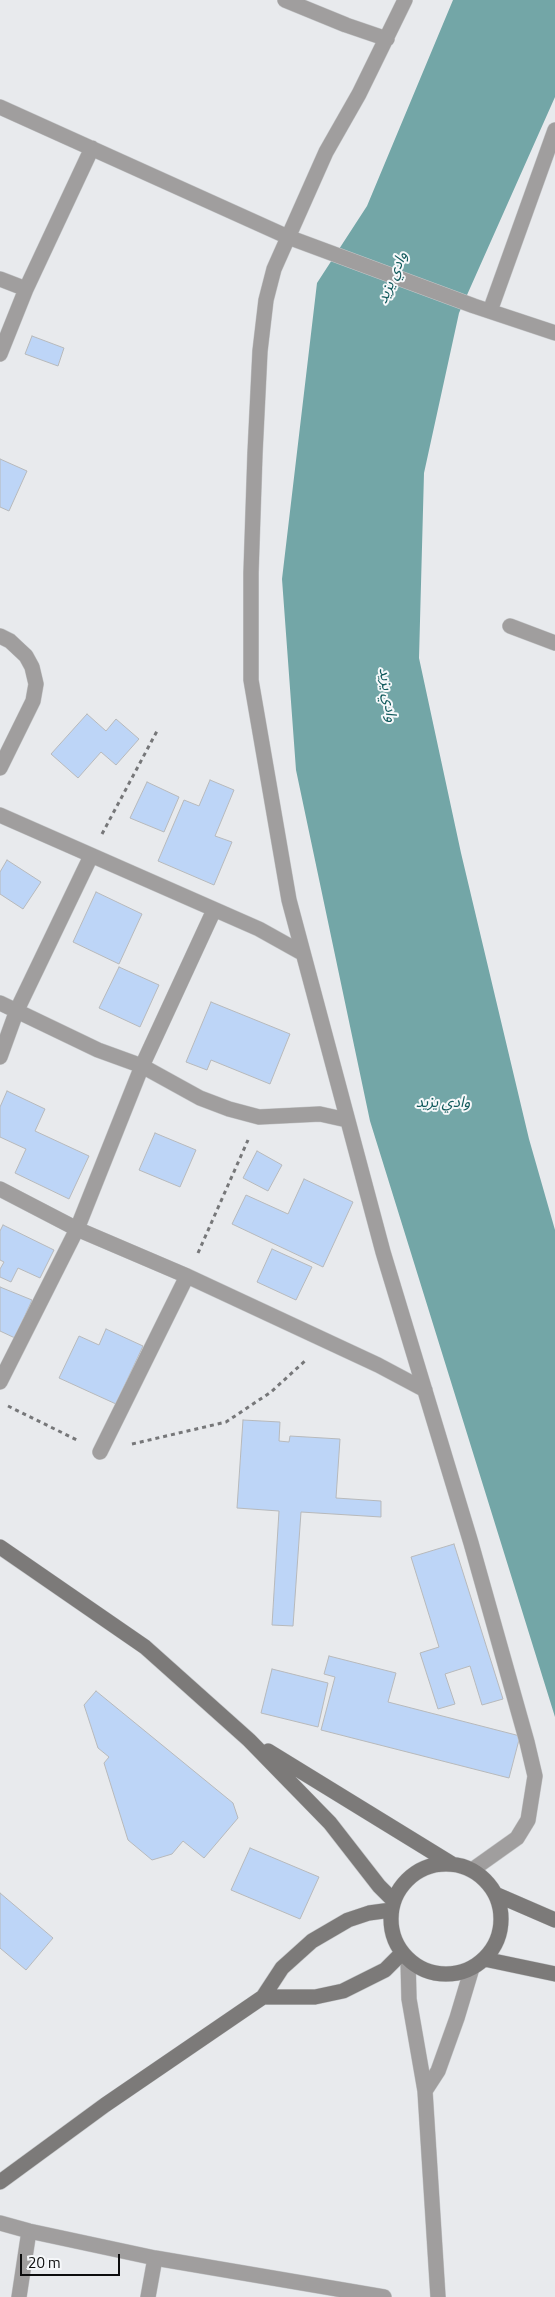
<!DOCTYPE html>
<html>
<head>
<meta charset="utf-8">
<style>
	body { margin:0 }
	#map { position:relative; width:555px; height:2297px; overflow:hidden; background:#e8eaed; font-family:"Titillium Web",sans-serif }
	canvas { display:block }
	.scale { position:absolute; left:20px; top:2254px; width:100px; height:22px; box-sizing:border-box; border:2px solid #0d0d0e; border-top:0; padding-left:6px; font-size:15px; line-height:18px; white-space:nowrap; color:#0d0d0e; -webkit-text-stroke:4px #f6f8fa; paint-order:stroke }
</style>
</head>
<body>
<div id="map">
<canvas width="555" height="2297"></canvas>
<div class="scale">20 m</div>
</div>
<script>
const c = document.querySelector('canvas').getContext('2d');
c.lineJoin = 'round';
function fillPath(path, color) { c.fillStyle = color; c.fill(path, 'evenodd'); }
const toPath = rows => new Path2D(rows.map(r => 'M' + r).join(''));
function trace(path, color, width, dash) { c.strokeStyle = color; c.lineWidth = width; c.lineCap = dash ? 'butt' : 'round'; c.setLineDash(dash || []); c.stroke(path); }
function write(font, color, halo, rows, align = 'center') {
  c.font = font + ' "Titillium Web","Noto Sans Arabic",sans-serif'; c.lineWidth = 4; c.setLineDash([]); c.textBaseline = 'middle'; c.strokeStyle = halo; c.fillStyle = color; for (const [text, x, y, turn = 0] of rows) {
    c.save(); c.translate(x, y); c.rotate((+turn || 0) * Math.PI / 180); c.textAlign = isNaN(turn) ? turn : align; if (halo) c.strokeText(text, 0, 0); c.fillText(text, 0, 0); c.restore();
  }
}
fillPath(toPath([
	[453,0,555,0,555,97,459,313,424,473,419,658,461,853,529,1139,555,1230,555,1717,370,1121,296,770,282,579,317,283,367,206]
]), '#73a6a7');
const building = toPath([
	[32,336,64,348,58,366,25,354,32,336],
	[0,459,27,471,9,511,0,507,0,459],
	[87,714,106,731,116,719,139,739,116,765,101,752,78,778,51,754,87,714],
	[210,780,234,790,215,836,232,842,214,885,158,861,184,800,199,806,210,780],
	[147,782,179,797,164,832,130,818,147,782],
	[7,860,41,882,23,909,0,894,0,872,7,860],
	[96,892,142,914,119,964,73,942,96,892],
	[119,967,159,985,140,1027,99,1008,119,967],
	[211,1002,290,1034,270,1084,211,1060,207,1070,186,1062,211,1002],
	[7,1091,45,1109,35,1131,89,1156,69,1199,15,1173,26,1149,0,1137,0,1107,7,1091],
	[155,1133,196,1150,180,1187,139,1170,155,1133],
	[257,1151,282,1165,268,1191,243,1178,257,1151],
	[304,1179,353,1202,323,1267,232,1224,246,1195,288,1214,304,1179],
	[3,1225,54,1250,40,1278,18,1268,11,1282,0,1277,0,1269,4,1262,0,1260,0,1231,3,1225],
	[272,1249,312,1267,296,1300,257,1282,272,1249],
	[0,1287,32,1300,15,1338,0,1331,0,1287],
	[106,1329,143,1346,116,1404,59,1378,79,1336,99,1345,106,1329],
	[243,1420,280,1422,279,1441,289,1442,290,1436,340,1439,336,1498,381,1501,381,1517,301,1512,293,1626,272,1625,279,1511,237,1508,243,1420],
	[454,1544,503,1699,482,1705,470,1666,445,1674,455,1704,438,1709,420,1653,439,1647,411,1557,454,1544],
	[329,1656,396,1673,388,1702,520,1736,509,1778,321,1730,335,1677,324,1674,329,1656],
	[272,1669,328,1683,318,1727,261,1713,272,1669],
	[96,1691,233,1803,238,1818,204,1858,183,1841,172,1854,152,1860,128,1840,104,1763,109,1757,98,1748,84,1705,96,1691],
	[250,1848,319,1877,300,1919,231,1890,250,1848],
	[0,1893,53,1938,26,1970,0,1948,0,1893]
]);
fillPath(building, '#bdd5f7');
trace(building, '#b7b9bb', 1);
const minor = toPath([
	[285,0,346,25,387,39],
	[405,0,359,94,326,152,274,269,266,300,260,351,255,453,251,573,251,680,289,900,383,1252,471,1543,527,1742,535,1776,528,1820,517,1838,472,1870],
	[0,107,288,237,474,306,555,333],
	[0,279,26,289],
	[490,311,555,130],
	[0,354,26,289,92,148],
	[510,626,555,643],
	[0,636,10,641,26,656,32,667,36,684,33,701,0,768],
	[0,815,259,929,302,953],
	[0,1003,98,1050,142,1066,200,1098,229,1109,259,1117,320,1114,347,1120],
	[0,1057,17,1010,91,856],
	[0,1189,77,1229,187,1276,378,1365,425,1390],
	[0,1382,77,1229,142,1066,214,910],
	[100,1452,187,1276],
	[408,1960,409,1999,425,2091,438,2297],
	[425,2091,438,2071,457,2018,472,1968],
	[0,2223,29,2231,155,2258,384,2297],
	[19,2297,29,2231],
	[148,2297,155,2258]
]);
const secondary = toPath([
	[0,1547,145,1647,249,1740,330,1823,379,1886,393,1900],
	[268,1751,452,1864],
	'391 1919a55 55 0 1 1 110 0a55 55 0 1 1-110 0Z',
	[495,1894,555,1920],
	[484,1959,555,1974],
	[263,1997,315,1997,343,1991,385,1970,402,1953],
	[0,2182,105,2105,263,1997,282,1968,312,1941,348,1920,369,1913,391,1910]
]);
trace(minor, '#c5c7c9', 16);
trace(secondary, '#c5c7c9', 16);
trace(toPath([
	[102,834,157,731],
	[198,1253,248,1140],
	[8,1406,79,1441],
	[132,1444,226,1422,271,1392,306,1360]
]), '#767779', 3, [4, 4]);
trace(minor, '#a09e9e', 15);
trace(secondary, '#7c7a79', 15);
write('italic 15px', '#115a5c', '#f6f8fa', [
	["وادي يزيد",393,278,-67],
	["وادي يزيد",387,695,82],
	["وادي يزيد",443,1103]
]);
</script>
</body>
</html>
